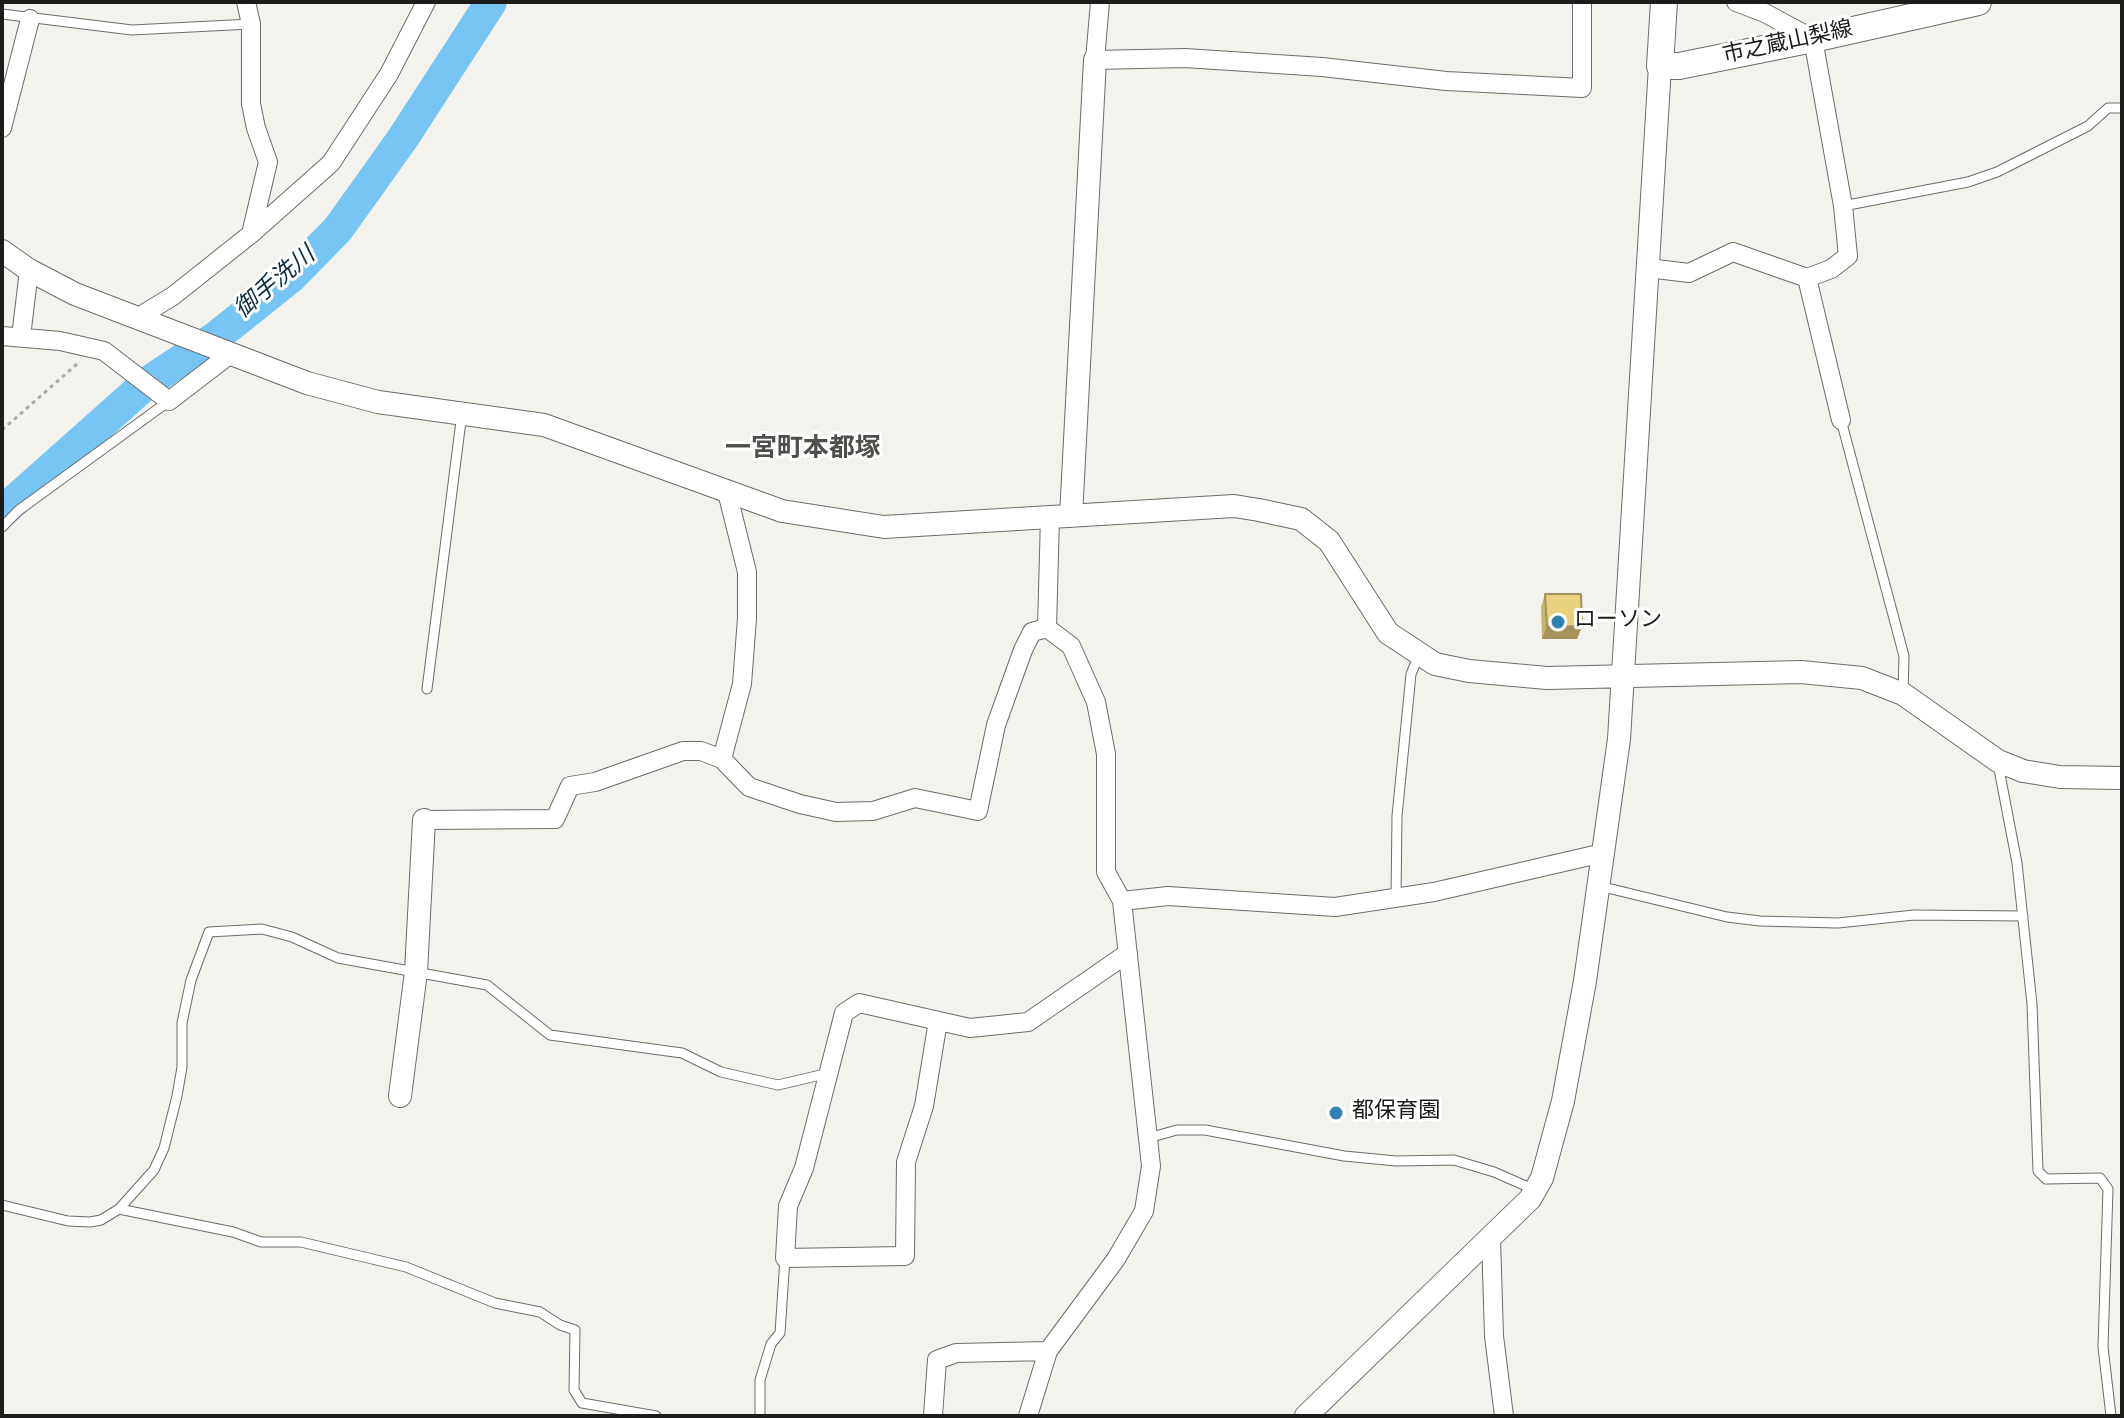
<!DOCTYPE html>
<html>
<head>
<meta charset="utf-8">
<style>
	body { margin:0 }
	#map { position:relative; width:2124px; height:1418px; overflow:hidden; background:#f4f2ed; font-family:Overpass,sans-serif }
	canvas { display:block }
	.frame { position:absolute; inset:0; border:4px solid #1c1c1a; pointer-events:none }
</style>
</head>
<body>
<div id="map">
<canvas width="2124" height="1418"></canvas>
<div class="frame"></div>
</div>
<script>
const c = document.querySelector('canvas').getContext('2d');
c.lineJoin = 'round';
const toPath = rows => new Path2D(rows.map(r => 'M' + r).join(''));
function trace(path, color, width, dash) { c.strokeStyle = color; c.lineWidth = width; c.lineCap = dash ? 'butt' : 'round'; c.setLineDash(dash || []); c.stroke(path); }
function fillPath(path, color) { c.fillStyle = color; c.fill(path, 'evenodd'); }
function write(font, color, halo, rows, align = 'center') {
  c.font = font + ' Overpass,"Noto Sans JP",sans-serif'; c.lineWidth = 6; c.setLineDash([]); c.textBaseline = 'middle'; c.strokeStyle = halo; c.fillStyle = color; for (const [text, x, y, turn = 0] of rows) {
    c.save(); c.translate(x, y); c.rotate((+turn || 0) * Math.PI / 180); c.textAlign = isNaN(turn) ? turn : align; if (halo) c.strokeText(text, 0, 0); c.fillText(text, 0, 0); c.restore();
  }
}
trace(toPath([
	[2,512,148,382,216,337,291,277,338,229,403,138,491,2]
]), '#76c5f5', 32);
const service = toPath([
	[2,14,132,30,251,24],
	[1843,206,1968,182,1997,172,2088,126,2108,108,2122,108],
	[1841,420,1904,656,1903,694],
	[2,527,19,510,169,401],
	[427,689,462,413],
	[1998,764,2017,863,2032,1004,2038,1171,2046,1179,2100,1178,2108,1189,2103,1347,2111,1416],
	[1599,886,1727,917,1760,921,1838,923,1914,915,2023,916],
	[1396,897,1397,816,1411,674,1419,655],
	[1148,1138,1177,1130,1205,1130,1344,1156,1396,1161,1454,1160,1494,1172,1535,1190],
	[2,1205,68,1221,90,1222,101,1220,119,1209,233,1232,261,1242,301,1242,406,1267,495,1303,540,1312,560,1325,575,1330,574,1390,582,1403,656,1416],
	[119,1209,154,1170,164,1148,177,1096,182,1067,182,1023,191,980,209,932,262,929,292,937,338,958,487,985,550,1035,682,1053,721,1072,778,1085,829,1073],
	[760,1416,760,1380,771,1344,780,1333,785,1258]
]);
const minor = toPath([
	[246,2,251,24,251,104,256,128,268,162,251,234],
	[1100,2,1095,60,1185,58,1322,67,1446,81,1582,88,1582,2],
	[2,128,30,19],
	[1648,268,1689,273,1733,252,1807,278,1831,269,1848,256,1843,206,1813,39,1765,13,1736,2],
	[1807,278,1841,420],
	[137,318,173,296,251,234,331,163,389,74,426,2],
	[2,336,60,341,104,351,169,401,229,355],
	[21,337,29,270],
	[1047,628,1050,517],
	[722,759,742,684,747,618,747,572,727,492],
	[424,820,555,819,570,786,595,782,683,751,701,751,722,759,749,787,800,804,836,812,873,811,915,798,978,811,996,725,1023,650,1032,632,1047,628],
	[1122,901,1168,896,1335,907,1434,892,1603,853],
	[938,1021,924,1106,906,1162,905,1256,785,1258,788,1206,804,1168,844,1013,859,1003,970,1028,1028,1022,1128,953],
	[1491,1238,1494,1336,1504,1416],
	[933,1416,937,1360,956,1353,1048,1351],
	[1028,1416,1048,1351,1116,1259,1144,1211,1151,1166,1122,901,1106,872,1106,754,1096,702,1071,646,1047,628]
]);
const tertiary = toPath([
	[2,251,29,270,75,294,307,383,378,402,544,425,782,511,884,527,1234,506,1259,510,1301,519,1329,541,1388,633,1435,664,1469,671,1547,678,1801,672,1862,678,1903,694,1998,761,2023,771,2060,777,2122,778],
	[1071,516,1095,60],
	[400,1096,416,972,424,820],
	[1306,1416,1530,1199,1542,1178,1563,1101,1585,981,1619,739,1660,66]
]);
const secondary = toPath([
	[1664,2,1660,66,1679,66,1813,39,1978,2]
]);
trace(service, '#6d6c68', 11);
trace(minor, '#6d6c68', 20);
trace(tertiary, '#6d6c68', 24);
trace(secondary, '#6d6c68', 28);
trace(toPath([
	[2,430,77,364]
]), '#adaca8', 3, [4, 4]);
trace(service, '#fff', 9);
trace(minor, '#fff', 18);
trace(tertiary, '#fff', 22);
trace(secondary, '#fff', 26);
fillPath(toPath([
	[1545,594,1582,626,1577,639,1542,639,1541,607]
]), '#c8b46e');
fillPath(toPath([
	[1582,626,1577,639,1542,639,1547,627]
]), '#a3925a');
const building = toPath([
	[1545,594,1581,594,1582,626,1547,627,1545,594]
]);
fillPath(building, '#e9d180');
trace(building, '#a3925a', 2);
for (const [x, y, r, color] of [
	[1558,622,8,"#2d82b2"],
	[1336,1113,8,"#2d82b2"]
]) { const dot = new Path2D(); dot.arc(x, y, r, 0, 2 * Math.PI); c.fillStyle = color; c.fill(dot); trace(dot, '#fff', 3); }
write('22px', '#1c1c1a', '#fff', [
	["市之蔵山梨線",1788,44,-12]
]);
write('22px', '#1c1c1a', '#fff', [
	["ローソン",1574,622],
	["都保育園",1352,1113]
], 'left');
write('italic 24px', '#0b2f43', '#fff', [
	["御手洗川",276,284,-40]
]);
write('bold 26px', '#504f4b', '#fff', [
	["一宮町本都塚",803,451]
]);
</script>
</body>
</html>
